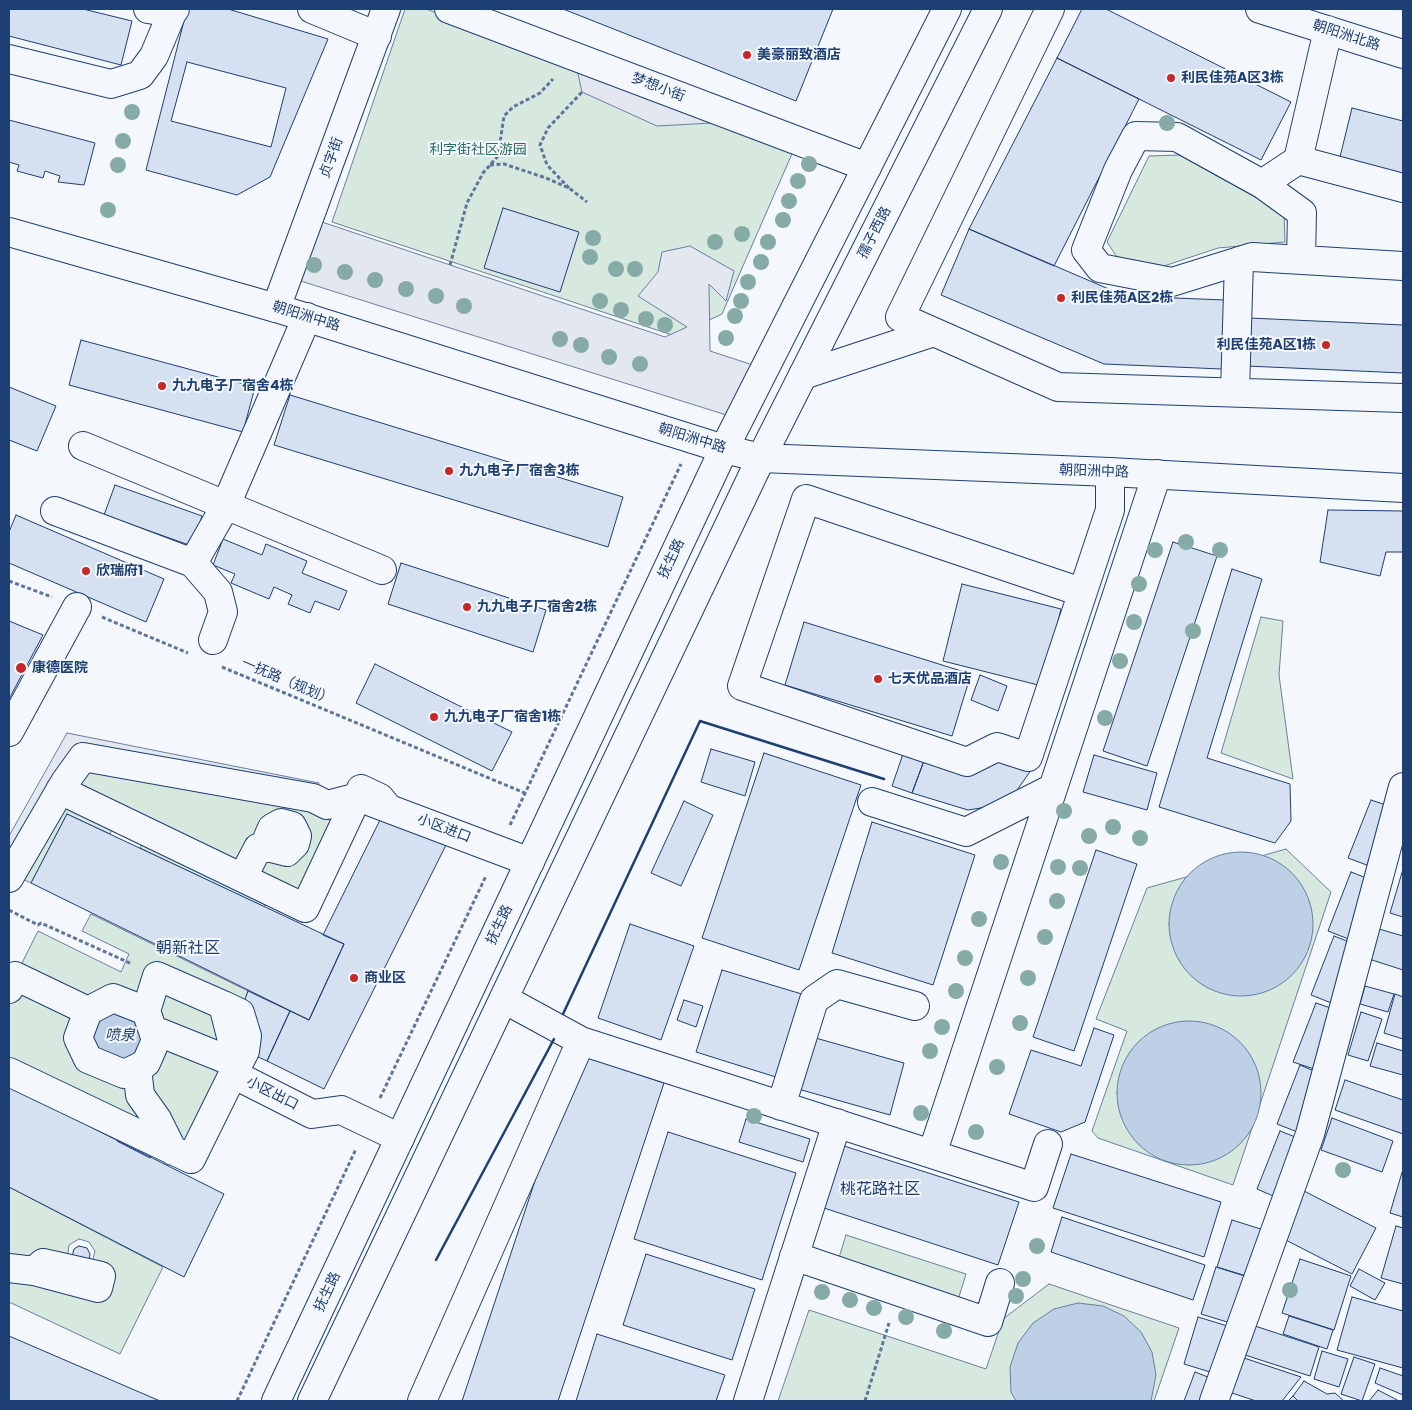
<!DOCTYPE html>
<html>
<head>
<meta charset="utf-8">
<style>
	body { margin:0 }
	#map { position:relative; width:1412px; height:1410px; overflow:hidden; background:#f4f7fb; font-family:Poppins,sans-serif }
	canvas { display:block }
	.frame { position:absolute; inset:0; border:10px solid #1d3f73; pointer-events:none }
</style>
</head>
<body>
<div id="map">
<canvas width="1412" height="1410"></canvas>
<div class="frame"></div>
</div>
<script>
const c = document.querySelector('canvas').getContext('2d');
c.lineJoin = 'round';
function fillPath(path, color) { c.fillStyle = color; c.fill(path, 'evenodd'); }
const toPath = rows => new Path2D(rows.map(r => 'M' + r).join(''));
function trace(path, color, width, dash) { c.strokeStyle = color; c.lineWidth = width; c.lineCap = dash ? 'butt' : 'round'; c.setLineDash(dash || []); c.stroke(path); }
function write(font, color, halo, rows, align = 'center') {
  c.font = font + ' Poppins,"Noto Sans SC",sans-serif'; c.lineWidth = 4; c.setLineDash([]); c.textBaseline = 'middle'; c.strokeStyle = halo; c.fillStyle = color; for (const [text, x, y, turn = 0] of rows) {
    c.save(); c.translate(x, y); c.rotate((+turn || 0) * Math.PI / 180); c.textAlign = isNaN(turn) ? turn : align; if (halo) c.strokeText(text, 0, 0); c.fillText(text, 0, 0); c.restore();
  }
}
const green = toPath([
	[405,9,426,9,795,147,722,314,675,336,332,222,405,9],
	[1179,155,1284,213,1285,242,1218,248,1164,266,1117,257,1107,242,1149,156,1179,155],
	[1261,617,1283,621,1279,675,1293,779,1221,753,1261,617],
	[75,768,337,813,311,895,65,782,75,768],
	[60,790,118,818,110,834,67,814,31,883,11,874,60,790],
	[148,832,271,891,264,907,140,848,148,832],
	[1286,849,1331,892,1233,1185,1098,1138,1092,1131,1127,1031,1096,1019,1147,888,1286,849],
	[91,914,248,991,240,1013,228,1060,181,1154,9,1072,9,989,38,931,121,972,129,954,82,931,91,914],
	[9,1187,163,1267,120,1354,9,1302,9,1187],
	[79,1239,89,1242,95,1251,89,1274,66,1268,69,1245,79,1239],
	[846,1235,966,1274,958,1300,838,1261,846,1235],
	[1049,1284,1179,1328,1154,1401,778,1401,809,1310,986,1369,1003,1319,1049,1284]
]);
fillPath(green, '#d7e8df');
trace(green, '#687fa3', 1);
const parking = toPath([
	[574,56,730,115,711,123,657,126,582,92,574,56],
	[310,218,665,337,687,327,638,296,658,272,662,252,690,246,734,271,726,301,709,284,710,351,765,369,739,419,288,277,310,218],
	[67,733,319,783,314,799,84,757,67,783,311,895,63,792,9,880,9,836,67,733]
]);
fillPath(parking, '#e3e8f0');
trace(parking, '#687fa3', 1);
const water = toPath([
	'1169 924a72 72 0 1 1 144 0a72 72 0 1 1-144 0Z',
	[112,1007,139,1018,145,1036,138,1054,122,1063,96,1051,89,1037,97,1015,112,1007],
	'1117 1093a72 72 0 1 1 144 0a72 72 0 1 1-144 0Z',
	[1078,1303,1103,1306,1124,1316,1141,1332,1152,1352,1156,1375,1151,1401,1016,1401,1011,1392,1010,1367,1018,1343,1033,1323,1054,1309,1078,1303]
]);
fillPath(water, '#bed0e5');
trace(water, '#687fa3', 1);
const building = toPath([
	[9,9,83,9,132,21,121,65,9,36,9,9],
	[187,9,228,9,328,39,270,177,237,195,146,170,187,9],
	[563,9,833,9,796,101,563,9],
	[1082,9,1106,9,1291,102,1261,160,1057,58,1082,9],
	[1057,58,1139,99,1054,266,969,229,1057,58],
	[187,62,286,88,271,147,171,121,187,62],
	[1352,108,1403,121,1403,177,1339,161,1352,108],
	[9,120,95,143,84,185,58,182,60,176,45,171,43,178,17,171,19,165,9,162,9,120],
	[503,208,579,232,560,292,484,268,503,208],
	[969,229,1125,296,1225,300,1222,369,1104,364,941,295,969,229],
	[1249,318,1403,325,1403,373,1247,366,1249,318],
	[81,340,255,387,243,432,69,385,81,340],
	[9,387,56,406,37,451,9,440,9,387],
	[290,395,623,497,608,547,274,445,290,395],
	[115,485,202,516,192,546,104,515,115,485],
	[1328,510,1403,511,1403,552,1386,552,1380,576,1320,562,1328,510],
	[16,515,164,579,146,622,9,563,9,532,16,515],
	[223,539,262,555,266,544,307,561,302,573,347,591,339,610,315,601,310,613,288,604,292,595,274,587,269,599,231,583,235,574,213,565,223,539],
	[1173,542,1217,556,1147,766,1103,751,1173,542],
	[401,563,546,610,533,652,388,604,401,563],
	[1232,569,1262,579,1207,758,1290,784,1291,821,1275,843,1159,807,1232,569],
	[962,584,1061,609,1042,686,943,661,962,584],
	[9,621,43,635,9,699,9,621],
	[804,622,971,674,952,736,785,685,804,622],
	[375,664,512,732,492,771,356,703,375,664],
	[980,675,1007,686,998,711,971,700,980,675],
	[711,749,755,762,745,796,701,782,711,749],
	[904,751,925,758,912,793,892,786,904,751],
	[764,753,861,785,799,970,702,938,764,753],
	[995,753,1034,766,1015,793,987,807,968,810,912,793,925,758,995,753],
	[1094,755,1157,773,1147,810,1083,792,1094,755],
	[1371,800,1395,808,1372,867,1348,858,1371,800],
	[684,801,713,815,681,886,651,873,684,801],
	[67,814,344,944,309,1020,31,883,67,814],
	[383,814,447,843,324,1089,267,1061,290,1011,309,1020,344,944,323,935,383,814],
	[872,822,975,855,933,985,832,953,872,822],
	[1096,850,1137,864,1074,1051,1033,1037,1096,850],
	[1403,869,1403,917,1390,913,1403,869],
	[1351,872,1374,881,1351,940,1328,931,1351,872],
	[630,924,694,946,661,1040,598,1018,630,924],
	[1379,929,1403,936,1403,970,1369,959,1379,929],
	[1334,936,1357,945,1334,1004,1311,995,1334,936],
	[722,970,805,995,779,1078,696,1052,722,970],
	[1365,986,1394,994,1388,1012,1360,1004,1365,986],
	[248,991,290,1011,267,1061,256,1056,240,1013,248,991],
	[1395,994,1403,997,1403,1039,1384,1033,1395,994],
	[684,1000,703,1006,696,1027,677,1020,684,1000],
	[1316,1003,1339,1011,1317,1070,1293,1062,1316,1003],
	[1361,1012,1382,1019,1368,1061,1348,1055,1361,1012],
	[1094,1028,1114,1035,1085,1122,1061,1132,1009,1114,1031,1050,1081,1066,1094,1028],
	[805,1035,904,1063,890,1115,791,1087,805,1035],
	[1377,1043,1403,1051,1403,1075,1370,1066,1377,1043],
	[577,1054,664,1083,558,1401,462,1401,577,1054],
	[1300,1065,1323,1075,1300,1133,1277,1124,1300,1065],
	[1345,1080,1403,1100,1403,1134,1335,1110,1345,1080],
	[9,1086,224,1194,184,1277,9,1187,9,1086],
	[1332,1118,1393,1141,1382,1172,1321,1150,1332,1118],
	[746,1119,810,1139,803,1162,739,1142,746,1119],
	[1280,1131,1303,1140,1280,1199,1257,1189,1280,1131],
	[668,1132,796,1173,762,1280,634,1239,668,1132],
	[120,1135,153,1152,150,1158,117,1141,120,1135],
	[844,1146,1019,1202,998,1265,824,1208,844,1146],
	[1071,1154,1221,1202,1204,1257,1053,1208,1071,1154],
	[1403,1169,1403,1217,1390,1213,1403,1169],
	[1304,1191,1376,1228,1352,1274,1280,1237,1304,1191],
	[1062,1217,1205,1265,1193,1300,1051,1252,1062,1217],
	[1232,1220,1267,1231,1253,1278,1217,1267,1232,1220],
	[1396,1226,1403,1228,1403,1284,1381,1278,1396,1226],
	[79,1246,87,1248,90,1254,89,1261,72,1257,74,1249,79,1246],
	[646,1254,755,1289,732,1360,623,1325,646,1254],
	[1300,1259,1351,1276,1334,1330,1282,1313,1300,1259],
	[1216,1267,1251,1278,1237,1325,1201,1314,1216,1267],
	[1359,1269,1385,1283,1375,1300,1350,1286,1359,1269],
	[1352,1297,1403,1311,1403,1368,1337,1350,1352,1297],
	[1289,1316,1333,1330,1327,1349,1283,1334,1289,1316],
	[1198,1317,1234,1328,1220,1375,1184,1364,1198,1317],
	[1255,1326,1319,1347,1310,1376,1245,1355,1255,1326],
	[597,1334,725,1375,716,1401,576,1401,597,1334],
	[9,1336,160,1401,9,1401,9,1336],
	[1322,1351,1348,1359,1339,1387,1314,1379,1322,1351],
	[1241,1357,1301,1377,1282,1401,1256,1401,1229,1392,1241,1357],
	[1354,1357,1375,1364,1362,1401,1341,1394,1354,1357],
	[1380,1368,1403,1376,1403,1395,1375,1383,1380,1368],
	[1195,1372,1218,1381,1210,1401,1184,1401,1195,1372],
	[1304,1381,1327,1394,1335,1393,1344,1401,1298,1401,1293,1396,1304,1381],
	[1378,1390,1399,1401,1369,1401,1378,1390],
	[1293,1396,1298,1401,1288,1401,1293,1396]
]);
fillPath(building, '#d5e0f0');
trace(building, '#1d3f73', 1);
const minor = toPath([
	[148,9,172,13,175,9],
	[312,9,377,36],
	[449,9,867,167],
	[1260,9,1403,54],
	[9,59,111,84,140,75,154,56,172,13],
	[1298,160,1328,30],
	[1262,184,1302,213,1301,260],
	[1403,188,1298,160,1262,184,1177,137,1136,136,1118,170,1086,250,1100,268,1172,282,1252,257,1403,266],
	[276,308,386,9],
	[934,332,900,317,1050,9],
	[803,375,934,332,1058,387,1403,398],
	[1235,392,1239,261],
	[83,446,382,570],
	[55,511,193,563,218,592,223,612,213,640],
	[193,563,226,505,307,317],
	[1081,592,806,499,742,686,967,762,997,747,1028,757,1110,510,1110,472],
	[9,732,77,607],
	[60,790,305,908,361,789,380,798,388,808],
	[371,802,530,862],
	[872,802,966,832,1053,788],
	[248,867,258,848,271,848,268,837,272,828,281,823,292,826,297,836,295,844,287,852,271,848],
	[9,878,65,782,83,757,313,798,327,805,358,797],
	[9,989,15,976,88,1011],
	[504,999,581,1041],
	[146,1011,157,976,223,1005],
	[137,1068,124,1074,88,1059,78,1038,88,1011,113,998,146,1011,156,1040],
	[9,1072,191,1159,233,1074,312,1114,341,1110,400,1138],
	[233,1074,245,1051,247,1036,240,1013,223,1005,238,1064],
	[781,1106,814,1000,837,984,915,1006],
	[173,1151,157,1119,140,1095,137,1068,146,1063,156,1040,161,1033,238,1064],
	[932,1154,1157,474],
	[794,1256,988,1322,1000,1283],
	[9,1268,34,1271,98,1288,101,1276,43,1263,34,1271],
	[422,1401,581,1041,1034,1187,1048,1144],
	[748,1401,837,1123],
	[1214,1401,1310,1134,1403,787]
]);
const major = toPath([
	[9,232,276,308,724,449,761,458,1110,472,1403,488],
	[276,1401,724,449,947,9],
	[312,1401,761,458,988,9]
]);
trace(minor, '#1d3f73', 30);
trace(major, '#1d3f73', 30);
trace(toPath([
	[490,165,504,164,546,178,569,188,587,202],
	[569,188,547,165,540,145,548,128,582,92],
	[450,265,467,203,483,173,498,156,504,116,513,107,540,93,553,79],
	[9,581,52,597],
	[102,617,188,653],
	[222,667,525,793],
	[510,825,681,464],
	[9,910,38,925,41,923,132,964],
	[380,1098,486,876],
	[237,1401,356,1149],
	[865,1401,889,1323]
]), '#5e769c', 3, [4, 2.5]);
trace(minor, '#f4f7fb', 28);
trace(major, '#f4f7fb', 28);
trace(toPath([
	[563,1014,700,721,884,779],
	[436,1260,554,1039]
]), '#1d3f73', 2.5);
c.fillStyle = '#86aba6';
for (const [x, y] of [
	[132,112],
	[1167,123],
	[123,141],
	[809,164],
	[118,165],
	[798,181],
	[789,201],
	[108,210],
	[783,220],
	[742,234],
	[593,238],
	[715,242],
	[768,242],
	[590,257],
	[761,262],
	[314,265],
	[616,269],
	[635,269],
	[345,272],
	[375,280],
	[748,282],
	[406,289],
	[436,296],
	[600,301],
	[741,301],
	[464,306],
	[621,310],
	[735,316],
	[646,319],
	[665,325],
	[726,338],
	[560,339],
	[581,345],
	[609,357],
	[640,364],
	[1186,542],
	[1155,550],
	[1220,550],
	[1139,584],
	[1134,622],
	[1193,631],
	[1120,661],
	[1105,718],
	[1064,811],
	[1113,827],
	[1089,836],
	[1140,838],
	[1001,862],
	[1058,867],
	[1080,868],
	[1057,901],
	[979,919],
	[1045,937],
	[965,958],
	[1028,978],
	[956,991],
	[1020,1023],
	[942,1027],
	[930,1051],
	[997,1067],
	[921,1113],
	[754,1116],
	[976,1132],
	[1343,1170],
	[1037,1246],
	[1023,1279],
	[1290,1290],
	[822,1292],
	[1016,1296],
	[850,1300],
	[874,1308],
	[906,1317],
	[944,1331]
]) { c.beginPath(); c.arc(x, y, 8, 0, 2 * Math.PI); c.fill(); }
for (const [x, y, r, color] of [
	[747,55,5,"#c62828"],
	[1171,78,5,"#c62828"],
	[1061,298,5,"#c62828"],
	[1326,345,5,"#c62828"],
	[162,386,5,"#c62828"],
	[449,471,5,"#c62828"],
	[86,571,5,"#c62828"],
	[467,607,5,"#c62828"],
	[21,668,6,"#c62828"],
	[878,679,5,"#c62828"],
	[434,717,5,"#c62828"],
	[354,978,5,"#c62828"]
]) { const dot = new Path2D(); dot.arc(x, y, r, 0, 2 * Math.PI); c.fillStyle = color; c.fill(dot); trace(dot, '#f4f7fb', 2); }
write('14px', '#1d3f73', '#f4f7fb', [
	["朝阳洲北路",1346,36,18],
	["梦想小街",658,88,21],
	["贞字街",332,158,-70],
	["孺子西路",875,233,-63],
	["朝阳洲中路",306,317,17],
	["朝阳洲中路",692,439,17],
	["朝阳洲中路",1094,472,2],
	["抚生路",672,559,-65],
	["一抚路（规划）",287,682,23],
	["小区进口",444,829,21],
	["抚生路",500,925,-65],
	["小区出口",272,1094,27],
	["抚生路",328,1292,-65]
]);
write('bold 14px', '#1d3f73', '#f4f7fb', [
	["美豪丽致酒店",757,55],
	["利民佳苑A区3栋",1181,78],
	["利民佳苑A区2栋",1071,298],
	["利民佳苑A区1栋",1316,345,"right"],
	["九九电子厂宿舍4栋",172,386],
	["九九电子厂宿舍3栋",459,471],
	["欣瑞府1",96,571],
	["九九电子厂宿舍2栋",477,607],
	["康德医院",32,668],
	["七天优品酒店",888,679],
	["九九电子厂宿舍1栋",444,717],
	["商业区",364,978]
], 'left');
write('14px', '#2c6c60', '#f4f7fb', [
	["利字街社区游园",478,150]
]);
write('italic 15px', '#1d3f73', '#f4f7fb', [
	["喷泉",120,1036]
]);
write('16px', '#1d3f73', '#f4f7fb', [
	["朝新社区",188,949],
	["桃花路社区",880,1190]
]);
</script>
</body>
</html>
